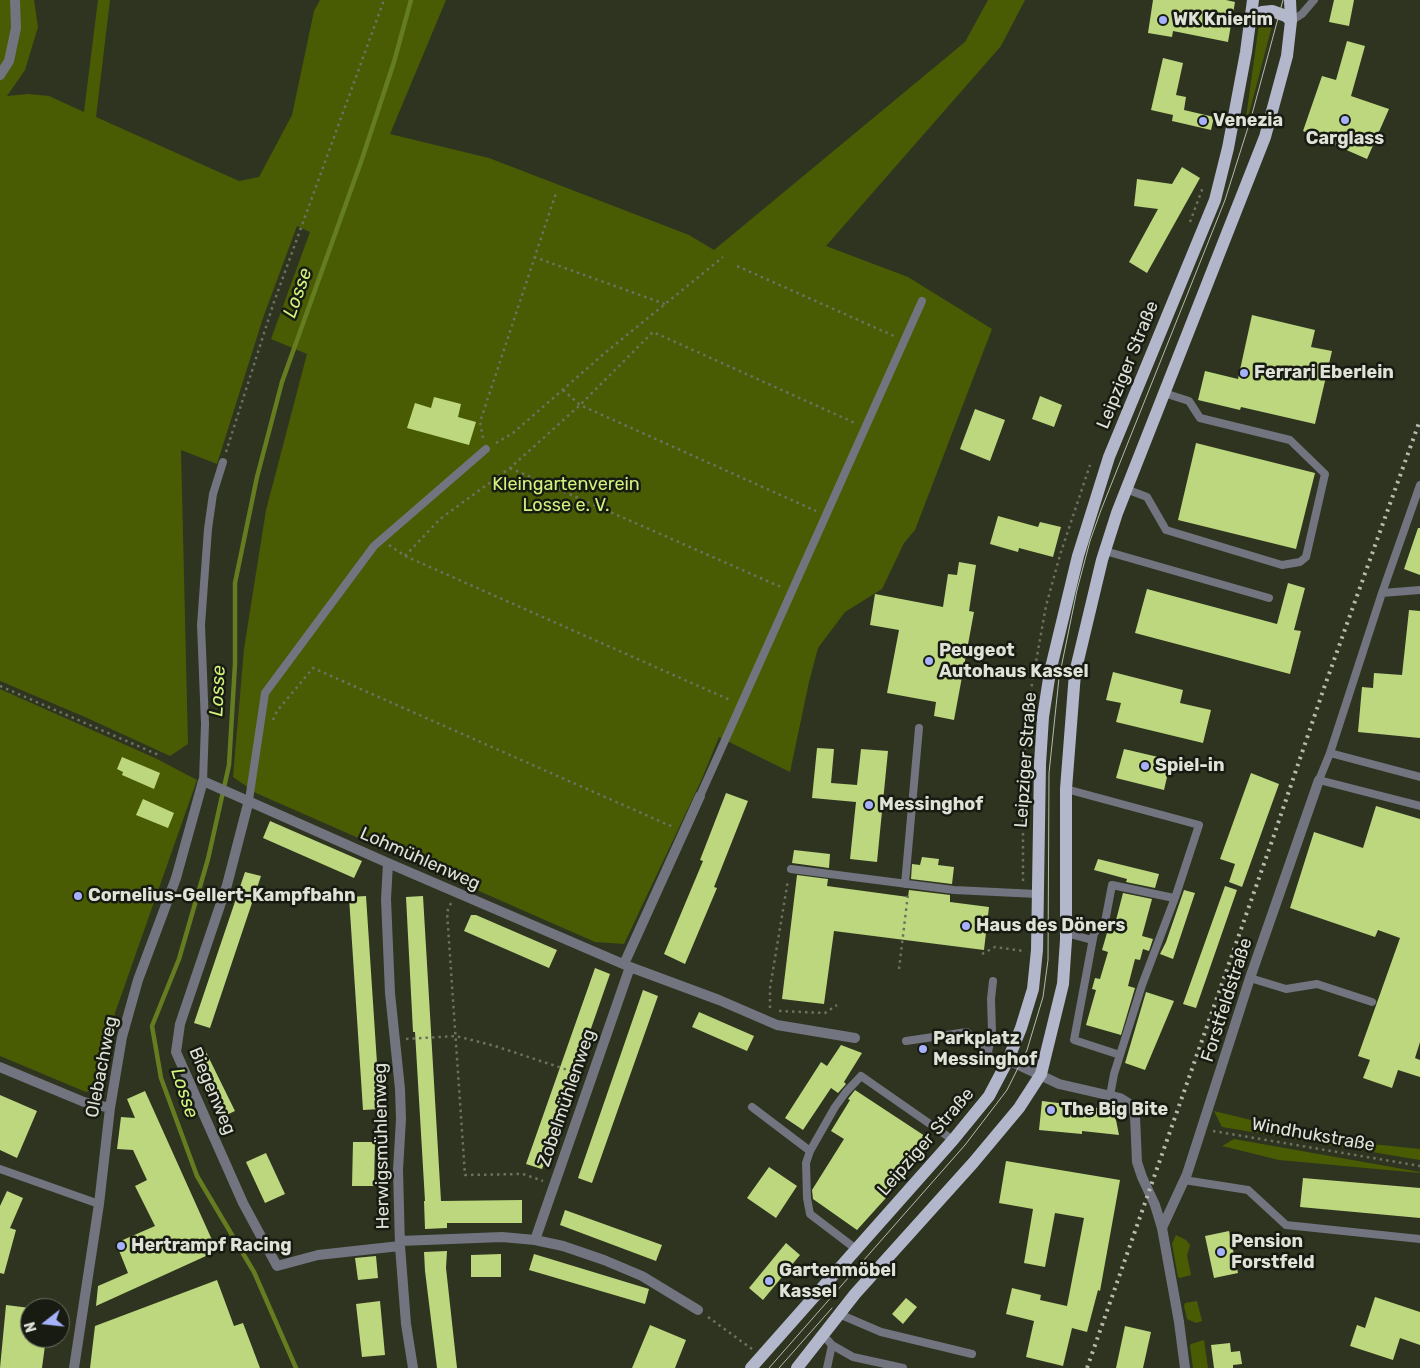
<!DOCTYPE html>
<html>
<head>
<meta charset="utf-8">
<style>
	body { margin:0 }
	#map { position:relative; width:1420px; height:1368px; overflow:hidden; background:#2e3420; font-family:Rubik,sans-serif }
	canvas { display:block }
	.north { position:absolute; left:20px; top:1298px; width:50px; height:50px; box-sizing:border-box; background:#181b12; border:1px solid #686b61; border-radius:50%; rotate:254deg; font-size:14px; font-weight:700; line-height:20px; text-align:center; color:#dfe3d7 }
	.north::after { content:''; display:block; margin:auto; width:18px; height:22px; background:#a6b1fc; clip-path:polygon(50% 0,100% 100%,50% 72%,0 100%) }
</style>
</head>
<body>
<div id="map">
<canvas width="1420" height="1368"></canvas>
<div class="north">N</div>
</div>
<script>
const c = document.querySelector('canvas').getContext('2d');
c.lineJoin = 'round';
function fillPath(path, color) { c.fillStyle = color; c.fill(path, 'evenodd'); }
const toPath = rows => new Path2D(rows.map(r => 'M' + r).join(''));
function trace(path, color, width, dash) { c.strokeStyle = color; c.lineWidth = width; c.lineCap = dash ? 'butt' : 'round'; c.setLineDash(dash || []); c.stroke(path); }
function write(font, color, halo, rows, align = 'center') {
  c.font = font + ' Rubik,sans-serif'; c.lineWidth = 5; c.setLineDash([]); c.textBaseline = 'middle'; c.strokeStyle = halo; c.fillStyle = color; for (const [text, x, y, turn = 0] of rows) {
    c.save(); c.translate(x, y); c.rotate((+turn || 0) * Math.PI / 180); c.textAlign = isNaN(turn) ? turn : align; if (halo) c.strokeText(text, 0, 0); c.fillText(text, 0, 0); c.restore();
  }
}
fillPath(toPath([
	[0,0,34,0,38,27,25,70,7,96,28,94,49,96,84,112,98,0,110,0,96,117,239,181,259,177,292,115,314,11,320,0,446,0,390,134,489,158,689,235,714,250,965,42,988,0,1025,0,1001,46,826,246,908,277,992,329,915,530,904,543,882,589,845,612,818,648,809,682,790,772,719,737,701,781,624,944,595,942,256,793,233,777,244,649,266,510,307,354,271,339,310,232,297,226,263,318,217,464,181,450,188,744,170,756,85,717,0,681],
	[1274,18,1256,87,1244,132,1259,24,1264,19],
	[0,689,155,758,197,780,115,1013,104,1075,98,1088,86,1092,0,1056],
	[1214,1111,1333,1140,1420,1149,1420,1160,1222,1127],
	[1234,1139,1420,1172,1420,1173,1279,1160,1222,1146],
	[1176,1235,1186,1240,1190,1245,1187,1256,1191,1275,1180,1278,1178,1277,1172,1244],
	[1197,1301,1202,1321,1196,1323,1187,1319,1184,1306,1185,1303],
	[1204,1340,1208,1368,1193,1368,1190,1346,1191,1344]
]), '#495c04');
trace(toPath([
	[296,1368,254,1272,197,1176,161,1078,152,1026,179,959,208,859,229,765,235,664,235,583,257,477,282,382,362,159,394,62,411,0]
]), '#657c20', 4.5);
fillPath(toPath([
	[1153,0,1226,0,1235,2,1228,42,1173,31,1172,37,1148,33],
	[1334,0,1354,0,1349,26,1329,22],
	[1347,41,1365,46,1351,96,1389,109,1367,159,1303,131,1322,76,1336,80],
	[1163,58,1183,63,1176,95,1186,97,1184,110,1214,117,1211,130,1172,121,1173,115,1151,110],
	[1182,167,1200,178,1147,273,1129,262,1158,209,1134,206,1137,179,1172,184],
	[1252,315,1315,330,1311,347,1332,351,1315,424,1241,407,1240,410,1198,400,1205,371,1238,379],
	[1040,396,1062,405,1054,427,1032,419],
	[434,397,461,404,458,417,476,422,469,445,407,428,415,403,431,408],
	[975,409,1005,420,990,461,960,449],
	[1196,443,1315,473,1296,549,1178,520],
	[998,516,1038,527,1040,522,1061,527,1053,557,1019,548,1018,552,990,544],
	[1418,528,1420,528,1420,575,1404,569],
	[959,562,976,565,969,611,974,612,954,720,934,716,936,702,887,693,899,630,870,625,875,594,943,607,948,574,957,575],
	[1288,583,1305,588,1294,630,1301,631,1290,674,1135,633,1147,589,1277,624],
	[1409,610,1420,611,1420,738,1358,732,1362,687,1373,688,1374,673,1402,675],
	[1113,672,1183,690,1180,703,1211,710,1203,743,1116,722,1121,703,1106,700],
	[817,748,834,749,831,783,857,785,861,749,888,751,877,862,850,859,856,802,812,798],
	[1124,749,1171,760,1164,790,1116,778],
	[122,757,160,773,154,789,122,775,123,772,117,769],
	[1251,773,1279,784,1242,887,1229,882,1235,864,1220,859],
	[726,793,748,801,714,887,717,888,685,964,664,954,703,861,700,860],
	[143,799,174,813,168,828,136,815],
	[1376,806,1420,819,1420,1042,1415,1058,1420,1060,1420,1077,1398,1070,1392,1088,1363,1078,1370,1060,1358,1056,1400,938,1378,930,1375,937,1290,908,1314,832,1363,848],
	[270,821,362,861,354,878,263,838],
	[794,850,830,854,829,868,792,863],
	[922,857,939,859,938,865,954,867,952,884,911,879,912,864,920,865],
	[1098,859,1159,874,1155,888,1126,882,1127,879,1094,870],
	[245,872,261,876,210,1028,194,1023],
	[797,875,828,879,827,886,908,897,909,890,950,895,950,902,989,907,984,950,834,931,824,1004,782,999],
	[1225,886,1237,890,1196,1008,1183,1004],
	[1184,890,1195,893,1173,959,1160,954,1166,942],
	[1123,893,1152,899,1142,936,1153,939,1149,951,1143,949,1140,960,1135,959,1128,986,1135,988,1121,1035,1086,1025,1096,990,1092,989,1095,978,1100,979,1108,952,1102,950,1109,926,1114,928],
	[366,896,380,1109,363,1110,349,897],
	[423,896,441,1201,522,1200,522,1223,447,1223,447,1228,425,1229,424,1201,425,1201,415,1032,413,1032,406,897],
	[471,915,476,915,557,950,549,968,464,931],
	[595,968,610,974,542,1169,526,1164],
	[643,990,658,996,592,1183,578,1178],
	[1146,992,1174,1001,1145,1070,1125,1063],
	[699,1012,754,1036,747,1051,692,1027],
	[841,1045,862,1053,844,1082,846,1084,838,1093,831,1088,803,1130,785,1118,821,1062,827,1066],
	[203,1046,235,1111,220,1118,189,1053],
	[855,1090,934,1142,903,1179,857,1230,813,1199,812,1190,844,1139,831,1131,850,1100,848,1099],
	[145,1091,217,1251,96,1306,98,1286,128,1273,116,1243,155,1226,135,1186,147,1180,133,1150,117,1149,121,1117,135,1118,127,1099],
	[0,1095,37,1111,17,1158,0,1150],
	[1042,1101,1114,1110,1119,1135,1082,1131,1082,1134,1039,1130],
	[353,1142,375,1142,374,1186,352,1186],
	[266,1153,285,1194,265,1203,246,1162],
	[1006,1161,1120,1180,1100,1291,1098,1290,1087,1332,1072,1328,1063,1366,1026,1357,1034,1321,1006,1314,1012,1288,1041,1295,1040,1300,1067,1306,1084,1218,1055,1213,1045,1267,1024,1263,1033,1209,999,1203],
	[769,1167,797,1186,776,1218,747,1198],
	[1303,1178,1420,1188,1420,1218,1300,1207],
	[7,1191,23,1198,10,1228,16,1230,4,1274,0,1273,0,1206],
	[565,1210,662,1245,656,1261,560,1225],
	[1229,1231,1238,1273,1214,1278,1205,1236],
	[786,1243,800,1255,763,1300,749,1288],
	[447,1251,446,1268,457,1368,437,1368,425,1271,424,1252],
	[501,1254,501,1277,471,1277,471,1255],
	[534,1254,649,1289,645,1304,529,1270],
	[376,1256,378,1278,358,1280,355,1258],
	[217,1280,234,1326,243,1323,260,1368,90,1368,95,1326],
	[1375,1297,1420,1312,1420,1345,1400,1338,1393,1360,1350,1346,1357,1325,1365,1328],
	[906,1298,917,1307,903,1324,892,1314],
	[380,1301,385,1355,362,1357,356,1304],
	[6,1305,30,1308,30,1338,46,1338,42,1368,0,1368],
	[650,1325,686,1340,675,1368,632,1368],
	[1125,1326,1151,1332,1143,1368,1116,1368],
	[1230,1343,1231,1352,1240,1351,1242,1364,1233,1365,1233,1368,1214,1368,1211,1345]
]), '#bdd77e');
trace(toPath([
	[1190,222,1203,187],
	[534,257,665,304],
	[737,266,894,336],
	[563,390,580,405,816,511],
	[483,438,480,422,556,193],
	[496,443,513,433,606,352,723,257],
	[226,452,274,302,384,0],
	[510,468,781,587],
	[389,545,405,556,730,700],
	[405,556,440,519,510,468,580,405,653,332,855,423],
	[0,686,161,756],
	[273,720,277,711,313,668,673,827],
	[1023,881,1023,780,1026,732,1032,684,1046,606,1060,555,1090,465],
	[451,903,447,912,465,1175,523,1174,543,1181],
	[982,954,995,947,1024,951],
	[899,969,908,894],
	[770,1008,770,988,788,880],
	[779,1011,825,1013,837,1005],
	[406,1039,456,1036,495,1046,580,1074],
	[1213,1131,1420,1166],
	[708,1317,752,1349]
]), '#6c7160', 2.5, [2.5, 4]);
trace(toPath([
	[1291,21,1302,14,1314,0],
	[1420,485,1382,593,1330,753,1319,780,1420,806],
	[1126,489,1147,497,1166,530,1282,565,1300,562,1306,557,1325,474,1290,440,1200,418,1189,401,1164,393],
	[1105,551,1269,598],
	[1382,593,1420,590],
	[1330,753,1420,777],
	[203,781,205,724,201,625,208,529,213,494,223,462],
	[1066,789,1199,825,1176,895,1142,985,1114,1074,1110,1096],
	[700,796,922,301],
	[249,800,265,693,374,546,486,449],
	[791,869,954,890,1037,894],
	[905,884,919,728],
	[1066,933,1092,940],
	[1250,978,1286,989,1317,984,1372,1002],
	[906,1041,967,1032,1003,1069],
	[988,1052,992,1032,991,999,993,981],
	[1120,1055,1074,1040,1094,933,1105,922,1112,885,1174,898],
	[752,1107,810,1151],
	[0,1169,99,1204],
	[1184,1180,1248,1190,1286,1225,1420,1239],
	[856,1249,810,1214,807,1198,806,1163,810,1151,835,1107,846,1092,861,1076,953,1140],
	[839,1314,881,1332,972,1354],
	[823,1335,832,1345,827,1368],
	[832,1345,853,1357,903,1368]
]), '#72747f', 8);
trace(toPath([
	[0,75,9,61,16,28,15,0],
	[249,800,227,885,180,1024,176,1052,243,1203,277,1266,318,1255,400,1246],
	[388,863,386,899,390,993,400,1089,401,1119,398,1170,400,1246,406,1324,413,1368],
	[624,964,700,796],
	[0,1067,84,1102,110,1108],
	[1162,1228,1187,1174,1250,978,1319,780],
	[535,1240,630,967],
	[400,1241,502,1237,535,1240,563,1246,604,1260,642,1276,698,1310],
	[74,1368,99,1204,110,1108,122,1037,138,980,176,878,203,781,388,863,630,967,719,1000,777,1025,855,1038]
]), '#72747f', 10);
trace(toPath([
	[1008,1060,1059,1084,1120,1098,1128,1103,1133,1109,1135,1116,1137,1162,1142,1177,1155,1205,1162,1228,1179,1322,1185,1368]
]), '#72747f', 10);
trace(toPath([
	[1251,17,1262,12,1272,11,1286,16,1291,21],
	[751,1368,953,1140,989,1096,1008,1060,1021,1028,1033,989,1037,950,1040,764,1043,717,1050,672,1078,556,1109,457,1215,200,1228,148,1246,52,1253,0],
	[797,1368,855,1294,973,1163,1019,1108,1041,1074,1063,984,1066,940,1066,789,1075,673,1102,560,1117,513,1265,137,1287,56,1291,21,1290,0]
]), '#b3b7cc', 12);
trace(toPath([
	[769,1368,965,1145,1007,1090,1027,1050,1043,997,1048,960,1049,773,1059,678,1077,590,1090,541,1101,510,1225,200,1251,118,1283,0],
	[779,1368,832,1308]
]), '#b6bbad', 1);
trace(toPath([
	[1087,1368,1272,841,1324,688,1420,420]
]), '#b6bbad', 4, [2.5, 5]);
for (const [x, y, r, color] of [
	[1163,20,5,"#a6b1fc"],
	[1345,120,5,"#a6b1fc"],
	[1203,121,5,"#a6b1fc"],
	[1244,373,5,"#a6b1fc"],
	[929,661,5,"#a6b1fc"],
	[1145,766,5,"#a6b1fc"],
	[869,805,5,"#a6b1fc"],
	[78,896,5,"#a6b1fc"],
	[966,926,5,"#a6b1fc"],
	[923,1049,5,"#a6b1fc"],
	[1051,1110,5,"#a6b1fc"],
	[121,1246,5,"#a6b1fc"],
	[1221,1252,5,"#a6b1fc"],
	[769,1281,5,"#a6b1fc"]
]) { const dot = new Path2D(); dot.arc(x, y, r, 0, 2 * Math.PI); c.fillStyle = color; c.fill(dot); trace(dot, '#181b12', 2); }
write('bold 18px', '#dfe3d7', '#181b12', [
	["WK Knierim",1173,20],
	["Venezia",1213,121],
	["Carglass",1345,139,"center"],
	["Ferrari Eberlein",1254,373],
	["Peugeot",939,651],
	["Autohaus Kassel",939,672],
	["Spiel-in",1155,766],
	["Messinghof",879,805],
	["Cornelius-Gellert-Kampfbahn",88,896],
	["Haus des Döners",976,926],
	["Parkplatz",933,1039],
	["Messinghof",933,1060],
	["The Big Bite",1061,1110],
	["Pension",1231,1242],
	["Forstfeld",1231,1263],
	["Hertrampf Racing",131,1246],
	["Gartenmöbel",779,1271],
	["Kassel",779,1292]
], 'left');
write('18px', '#dfe3d7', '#181b12', [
	["Leipziger Straße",1128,365,-68],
	["Leipziger Straße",1026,760,-86],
	["Lohmühlenweg",420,859,24],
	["Forstfeldstraße",1227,1000,-72],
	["Olebachweg",102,1067,-79],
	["Biegenweg",212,1091,67],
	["Zobelmühlenweg",567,1098,-71],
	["Windhukstraße",1313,1135,10],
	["Leipziger Straße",926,1142,-49],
	["Herwigsmühlenweg",382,1146,-91]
]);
write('18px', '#d1f37e', '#181b12', [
	["Kleingartenverein",566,485],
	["Losse e. V.",566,506]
]);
write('italic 19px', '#d1f27d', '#181b12', [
	["Losse",298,293,-70],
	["Losse",218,691,-87],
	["Losse",184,1093,72]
]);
</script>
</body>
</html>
